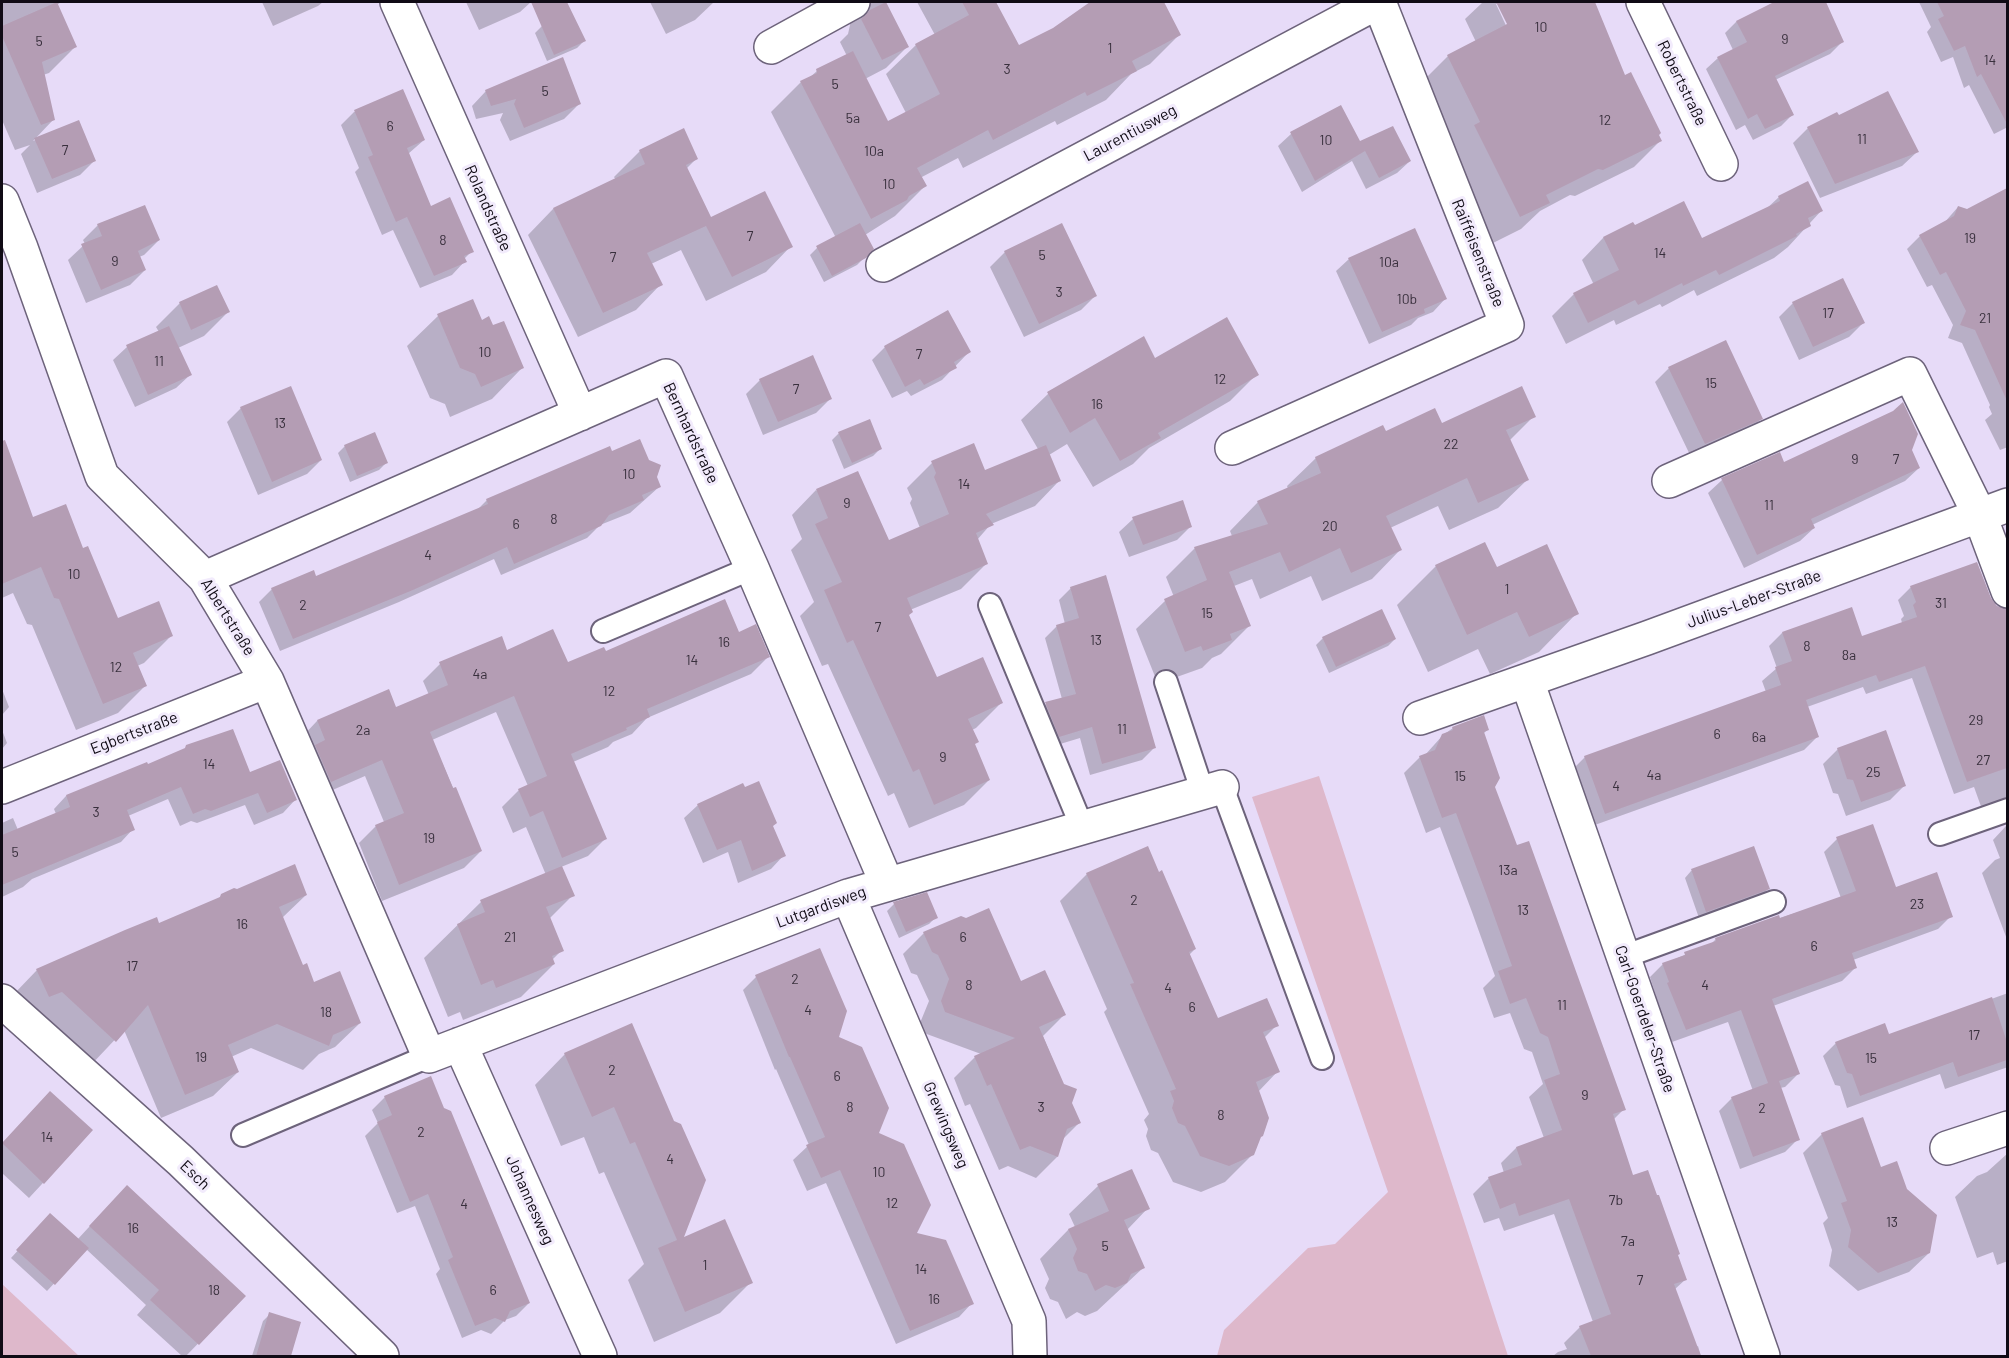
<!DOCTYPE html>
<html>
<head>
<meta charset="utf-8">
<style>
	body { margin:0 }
	#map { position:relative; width:2009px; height:1358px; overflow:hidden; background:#e7dbf8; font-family:Barlow,sans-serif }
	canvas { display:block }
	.frame { position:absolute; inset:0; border:3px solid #100b15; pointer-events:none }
</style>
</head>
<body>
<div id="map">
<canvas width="2009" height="1358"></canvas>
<div class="frame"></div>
</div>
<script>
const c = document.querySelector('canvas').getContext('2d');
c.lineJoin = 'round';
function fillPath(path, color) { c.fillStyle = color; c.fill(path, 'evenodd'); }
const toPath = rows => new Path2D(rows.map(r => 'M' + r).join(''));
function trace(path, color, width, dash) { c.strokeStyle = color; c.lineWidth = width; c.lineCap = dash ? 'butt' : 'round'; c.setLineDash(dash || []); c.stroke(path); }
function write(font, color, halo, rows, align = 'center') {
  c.font = font + ' Barlow,sans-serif'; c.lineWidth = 6; c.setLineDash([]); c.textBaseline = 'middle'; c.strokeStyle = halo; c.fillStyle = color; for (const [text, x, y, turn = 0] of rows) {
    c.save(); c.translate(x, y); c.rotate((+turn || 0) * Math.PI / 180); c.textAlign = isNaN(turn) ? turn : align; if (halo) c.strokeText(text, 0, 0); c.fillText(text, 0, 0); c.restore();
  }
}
fillPath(toPath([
	[1319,776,1508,1356,1217,1356,1224,1330,1308,1248,1335,1244,1388,1192,1252,797],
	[2,1284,79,1356,2,1356]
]), '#deb8cb');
fillPath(toPath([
	[2,2,61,2,57,5,75,47,49,73,43,75,53,120,33,141,78,122,95,160,80,175,37,193,21,154,30,145,15,150,2,120],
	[262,2,323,2,318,6,273,26],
	[466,2,531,2,520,12,479,30],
	[650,2,714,2,695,20,666,34],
	[819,2,885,2,908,46,886,68,865,79,888,123,906,113,886,74,916,45,935,35,917,2,994,2,1018,47,1054,29,1093,2,1162,2,1179,35,1150,64,1131,74,1106,100,1057,125,1055,121,963,168,958,158,920,178,925,186,895,216,865,235,865,257,857,265,824,282,810,255,817,248,836,238,771,112,801,82,809,78,817,71,847,56,840,42,848,34,850,25,848,15,822,7],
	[1483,2,1594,2,1625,77,1660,141,1634,167,1575,196,1570,195,1540,211,1521,229,1493,243,1448,153,1421,83,1448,56,1476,42,1465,19],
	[1496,4,1499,4,1512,31,1509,32],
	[1777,2,1824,2,1842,42,1830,54,1775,80,1793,114,1781,126,1753,140,1745,125,1736,130,1706,69,1718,58,1733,50,1725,33,1736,22],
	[1919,2,1972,2,1988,34,2008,24,2008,127,1994,134,1969,85,1964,88,1953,57,1941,62,1927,32,1931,27],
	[542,26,584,41,577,48,547,61,535,33],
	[403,91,424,140,408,154,430,208,472,251,464,259,465,261,452,275,420,288,393,230,382,235,355,172,359,168,341,125,354,112],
	[486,91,579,104,564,119,510,141,500,120,503,113,476,119,472,106],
	[1341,108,1359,143,1410,161,1397,173,1366,189,1352,161,1302,192,1278,146,1291,134],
	[1808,128,1917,152,1902,166,1820,198,1793,143],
	[640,151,697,158,686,169,710,219,791,246,766,272,706,301,681,250,651,264,661,284,636,310,578,337,528,235,553,209,616,180,614,177],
	[1779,197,1821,211,1788,247,1774,258,1697,296,1694,290,1662,307,1660,304,1616,325,1614,320,1566,344,1552,316,1574,294,1594,285,1582,260,1603,238,1632,224,1634,227,1702,240,1765,210],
	[1987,201,2008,240,2008,447,2000,450,1985,420,1992,414,1989,407,1990,405,1962,343,1948,338,1953,325,1932,285,1927,287,1907,249,1920,236,1944,223,1958,207,1967,211],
	[98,225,159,240,144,255,139,257,145,270,130,285,86,303,68,260,85,244,83,240],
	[1005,252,1095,296,1081,310,1024,337,990,267],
	[1349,259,1445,299,1433,312,1418,318,1411,325,1369,344,1336,271],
	[1842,280,1863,323,1849,337,1799,360,1779,317,1793,303],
	[180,303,228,312,204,336,178,348,190,375,176,388,135,407,113,360,127,347,159,332,156,327],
	[438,316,481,322,493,327,522,368,492,399,450,417,445,404,430,398,407,346],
	[1143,338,1154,360,1257,374,1230,401,1149,448,1133,464,1093,487,1067,444,1049,455,1059,481,1035,506,991,524,977,540,986,564,961,589,910,610,908,615,936,679,1001,703,976,728,972,730,973,745,989,780,964,805,909,828,894,793,888,796,828,664,822,666,800,616,814,602,791,550,802,539,792,515,816,490,888,542,920,528,910,503,912,499,907,488,932,463,984,472,1038,449,1021,420,1048,394],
	[885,347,969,352,942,380,911,396,907,391,892,398,872,360],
	[1669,368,1762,418,1748,432,1691,457,1655,382],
	[760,380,831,398,816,413,763,435,746,394],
	[241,408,321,460,307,474,258,495,227,422],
	[1534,416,1509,441,1527,480,1498,508,1449,530,1438,506,1390,528,1400,550,1372,579,1322,601,1311,576,1260,599,1252,579,1234,586,1249,626,1221,654,1212,658,1202,668,1174,678,1156,679,1136,629,1165,601,1174,597,1166,577,1195,548,1232,536,1230,531,1258,502,1288,489,1287,486,1316,458,1385,433,1441,425],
	[839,433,880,449,873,456,844,469,832,440],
	[345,446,386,463,379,470,350,482,338,453],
	[1910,450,1919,468,1905,481,1812,525,1814,528,1800,541,1744,568,1708,493,1722,480,1783,464],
	[2,453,32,519,82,550,117,620,172,635,144,663,137,666,145,686,118,713,76,730,32,625,27,624,13,593,2,598],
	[611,453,655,477,659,487,630,513,600,525,587,538,501,575,494,559,399,602,280,651,259,602,272,589,316,578,478,509,487,500],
	[1133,519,1191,526,1177,540,1129,557,1119,532],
	[1485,544,1496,569,1577,613,1539,652,1490,674,1478,649,1428,672,1397,605,1436,566],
	[1955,572,2008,718,2008,818,1983,812,1974,787,1954,794,1912,678,1866,694,1863,687,1807,707,1817,737,1804,750,1592,826,1572,770,1585,757,1766,692,1762,681,1777,668,1769,646,1782,633,1851,609,1861,638,1902,623,1901,619,1904,616,1898,600,1911,587],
	[1071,588,1154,748,1142,760,1090,775,1080,738,1047,748,1034,716,1046,704,1062,699,1045,638,1057,626,1065,624,1059,600],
	[738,634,768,657,751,674,647,718,632,734,613,742,608,747,573,762,605,839,588,856,561,867,573,895,549,919,562,950,552,960,554,964,521,997,463,1020,460,1012,448,1017,424,958,481,902,546,875,526,827,513,833,502,807,519,790,528,786,496,712,432,740,481,851,464,868,382,901,359,843,376,826,384,822,365,776,314,798,301,738,317,721,395,709,429,695,423,681,440,664,507,652,567,664,605,653],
	[1323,638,1395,639,1388,646,1329,673,1316,645],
	[2,689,9,707,2,715],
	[1453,728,1488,729,1483,734,1494,787,1516,847,1624,1109,1613,1120,1632,1177,1677,1256,1686,1279,1674,1290,1695,1347,1698,1346,1701,1356,1553,1356,1558,1352,1567,1349,1564,1343,1580,1327,1593,1322,1554,1214,1504,1231,1499,1218,1484,1223,1473,1194,1489,1178,1504,1173,1501,1163,1516,1148,1544,1138,1529,1097,1543,1084,1532,1052,1524,1049,1510,1013,1494,1018,1483,988,1495,976,1472,912,1440,827,1426,833,1404,773,1420,757,1425,755,1443,735],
	[2,730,7,743,2,749],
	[1838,749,1904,786,1890,800,1846,816,1838,794,1833,793,1823,764],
	[250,774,295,800,283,813,254,825,245,805,197,823,191,821,180,826,168,799,128,816,133,829,121,842,32,879,23,887,2,897,2,823,13,818,18,830,56,814,54,809,66,796],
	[698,805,772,827,784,855,771,869,738,883,728,852,703,863,684,818],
	[2006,826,2008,826,2008,942,1982,873,1995,860,2000,858,1993,840],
	[1837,839,1895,889,1951,916,1938,929,1853,960,1855,968,1842,981,1773,1006,1798,1074,1785,1087,1780,1088,1798,1139,1785,1152,1740,1169,1719,1111,1732,1098,1753,1091,1728,1022,1672,1042,1654,997,1656,996,1650,977,1663,964,1711,944,1716,939,1841,898,1824,852],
	[1753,848,1768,889,1761,896,1699,918,1685,878,1691,871],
	[1087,874,1195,949,1189,955,1217,1020,1277,1025,1264,1038,1278,1071,1258,1092,1259,1139,1253,1154,1225,1182,1201,1192,1173,1182,1158,1153,1151,1150,1146,1136,1148,1129,1144,1120,1149,1114,1104,1012,1107,1009,1060,901],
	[926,894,936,917,929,924,899,938,887,911,894,904],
	[222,895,306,895,282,918,303,967,313,984,360,1023,335,1047,319,1054,303,1070,251,1048,231,1057,238,1072,213,1096,161,1118,124,1030,90,1066,13,995,37,970,159,925,217,900],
	[924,933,1020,982,1064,1015,1043,1036,1079,1123,1062,1140,1057,1157,1036,1178,1008,1166,999,1170,970,1104,965,1106,954,1078,975,1057,981,1054,924,1033,920,1023,929,1001,917,975,911,973,903,954],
	[756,977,837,1038,877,1134,915,1234,972,1303,959,1317,896,1344,826,1183,807,1191,793,1160,809,1145,776,1069,775,1070,743,990],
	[2008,993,2008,1067,1945,1089,1940,1074,1847,1108,1840,1086,1835,1085,1823,1056,1836,1043,1888,1036],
	[565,1054,673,1122,681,1240,751,1282,720,1313,654,1342,628,1280,644,1264,604,1172,599,1174,584,1137,561,1146,535,1085],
	[385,1097,442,1110,529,1303,516,1316,505,1320,491,1334,481,1330,462,1338,436,1274,440,1269,415,1206,397,1213,365,1136,378,1123,372,1110],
	[35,1108,91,1131,29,1198,2,1173,2,1144],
	[1822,1134,1880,1169,1929,1253,1909,1272,1858,1291,1829,1266,1832,1250,1823,1223,1828,1218,1803,1153],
	[2008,1153,2008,1261,1997,1265,1993,1252,1977,1258,1955,1197,1977,1176,1987,1172],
	[1098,1186,1148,1208,1127,1230,1143,1268,1097,1311,1085,1316,1077,1312,1066,1319,1058,1302,1050,1299,1045,1288,1049,1279,1040,1259,1068,1230,1075,1227,1069,1214],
	[113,1201,244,1296,186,1356,182,1356,137,1315,146,1305,86,1249,47,1291,11,1258,44,1222,77,1240],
	[270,1314,300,1323,290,1356,252,1356,263,1321]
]), '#0003');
fillPath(toPath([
	[57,2,77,47,42,62,55,120,41,125,2,36,2,26],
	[531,2,567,2,586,41,554,55],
	[886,2,909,47,882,60,861,19,870,10],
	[962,2,996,2,1019,45,1053,28,1090,2,1164,2,1181,35,1132,61,1137,71,1087,96,1085,92,993,140,988,130,917,168,927,186,909,196,907,200,871,219,800,81,817,73,816,69,853,51,888,121,940,94,915,44,969,15],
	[1496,2,1595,2,1625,75,1631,72,1661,133,1659,135,1662,141,1603,170,1598,169,1546,195,1550,203,1520,217,1474,125,1480,122,1447,55,1507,24],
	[1774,2,1826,2,1844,42,1775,76,1794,115,1765,129,1757,114,1748,119,1717,57,1747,42,1736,21],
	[1937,2,2007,2,2007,124,1981,74,1977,77,1965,46,1954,51,1938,19,1944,16],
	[563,57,581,104,524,128,514,104,516,99,491,106,485,90],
	[403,89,425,140,407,148,431,206,450,197,474,252,464,256,467,262,434,276,407,217,396,222,368,157,373,155,354,110],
	[1888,91,1919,152,1835,184,1807,127,1837,112,1839,115],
	[1341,105,1360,141,1393,126,1411,161,1379,178,1363,147,1365,151,1315,181,1290,132],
	[79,120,96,161,52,179,34,138],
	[684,128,698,159,686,165,711,217,765,191,793,247,732,277,706,226,647,253,663,285,603,313,553,208,645,164,639,150],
	[1808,181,1823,211,1808,218,1811,226,1796,234,1797,236,1719,275,1716,270,1683,286,1682,283,1638,305,1635,300,1588,323,1573,293,1619,270,1603,237,1633,222,1635,225,1684,201,1702,238,1780,201,1778,196],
	[2007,188,2007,401,1975,330,1960,325,1966,311,1946,272,1940,275,1919,235,1954,216,1958,206,1967,209],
	[145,205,160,240,138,251,146,270,101,290,81,244,102,236,97,224],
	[860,223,874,249,866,258,832,276,816,246],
	[1062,223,1097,296,1039,324,1004,251],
	[1415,228,1447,299,1424,309,1425,313,1382,332,1348,258],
	[1843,278,1865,323,1813,347,1792,302],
	[217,285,230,312,191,330,179,302],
	[473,299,482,320,489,316,493,325,504,321,524,368,481,387,475,374,460,368,437,314],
	[948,310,971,352,954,362,957,368,924,385,920,379,905,387,884,346],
	[1227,317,1259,375,1158,433,1161,438,1120,461,1095,418,1070,433,1047,392,1144,336,1155,358],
	[169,326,192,375,148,395,126,345],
	[1726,340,1763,419,1705,444,1668,367],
	[813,355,832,399,778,422,759,379],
	[291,386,322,460,272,482,240,407],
	[1522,386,1536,417,1506,430,1529,480,1478,503,1467,478,1386,516,1402,550,1351,573,1340,548,1289,572,1280,552,1229,572,1251,626,1230,634,1232,640,1203,651,1201,646,1185,652,1164,599,1207,580,1194,547,1268,524,1257,501,1321,473,1315,457,1383,425,1386,431,1435,408,1442,423],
	[1903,402,1918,434,1912,450,1920,468,1811,519,1815,528,1757,555,1721,478,1780,452,1784,462,1893,411],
	[870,419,882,449,852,463,838,432],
	[375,432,388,463,357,476,344,445],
	[640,439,649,460,661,465,657,477,661,487,642,495,644,500,609,515,601,526,514,564,507,547,413,590,293,639,271,588,314,570,316,576,488,504,486,499,610,446,612,451],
	[5,440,33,517,66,504,83,548,88,546,118,618,159,601,173,636,133,653,147,686,103,704,59,599,54,598,41,567,2,584,2,441],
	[974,443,985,470,1046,445,1061,481,986,514,994,525,976,533,988,564,907,598,913,612,909,615,937,677,983,657,1003,703,968,719,979,742,975,744,990,780,934,805,919,769,913,772,853,640,847,643,824,590,842,582,815,524,828,518,816,489,858,471,889,540,949,514,934,477,936,473,931,461],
	[1183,500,1192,527,1143,545,1132,517],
	[1485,542,1497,567,1547,544,1579,614,1529,637,1517,612,1467,635,1435,565],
	[1977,562,1991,598,1997,606,2007,609,2007,768,1967,782,1925,666,1879,682,1876,675,1806,700,1819,737,1605,814,1584,756,1781,685,1775,667,1792,661,1782,632,1852,607,1862,636,1917,617,1913,605,1916,602,1910,586],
	[1106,575,1156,748,1102,764,1092,727,1059,737,1045,702,1076,694,1056,625,1079,618,1070,587],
	[725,599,739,632,756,624,770,657,647,709,650,717,626,728,627,730,571,754,607,839,562,858,543,811,530,817,518,789,547,776,514,696,430,732,453,788,456,787,482,851,399,885,375,825,404,813,382,760,331,782,315,745,325,740,317,720,389,689,396,707,448,685,439,662,502,636,507,650,553,629,568,662,604,647,606,651],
	[1382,609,1396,639,1336,667,1322,637],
	[1484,715,1489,730,1484,732,1500,778,1495,787,1517,845,1529,841,1626,1110,1613,1114,1633,1175,1648,1170,1657,1195,1659,1195,1680,1254,1678,1255,1687,1280,1674,1284,1701,1356,1591,1356,1579,1326,1611,1314,1569,1199,1519,1216,1515,1203,1500,1209,1488,1177,1522,1165,1516,1147,1562,1130,1544,1080,1560,1074,1548,1037,1540,1033,1526,998,1510,1004,1498,971,1512,966,1487,896,1456,813,1442,818,1419,756,1435,750,1442,734,1453,730,1452,727],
	[233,729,250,772,280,760,297,800,267,813,258,793,211,811,205,809,193,814,181,787,127,810,135,830,2,885,2,835,70,807,66,795,147,762,148,764,185,748,186,745],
	[1886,730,1906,786,1861,802,1853,780,1847,779,1837,748],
	[759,781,777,823,773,826,786,856,752,871,741,840,717,850,697,804,743,783,745,787],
	[1873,824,1896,887,1937,872,1953,917,1852,953,1857,968,1772,999,1800,1074,1779,1081,1800,1140,1753,1157,1731,1097,1768,1083,1741,1010,1686,1030,1667,983,1669,982,1662,963,1685,955,1684,952,1716,941,1715,938,1779,915,1780,918,1856,891,1836,837],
	[1148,846,1159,872,1162,870,1196,949,1189,952,1218,1018,1267,998,1279,1026,1263,1032,1280,1072,1256,1082,1269,1118,1263,1136,1261,1137,1254,1155,1229,1166,1200,1156,1185,1126,1178,1123,1172,1108,1174,1101,1170,1091,1176,1089,1130,984,1134,983,1086,873],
	[1754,846,1770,889,1706,912,1691,869],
	[295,864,307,895,279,907,303,965,307,963,314,982,340,971,361,1023,333,1035,329,1046,277,1024,228,1045,239,1072,185,1095,148,1005,116,1042,62,992,49,997,36,969,125,930,157,917,159,923,220,897,221,894,234,888,237,889],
	[562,866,575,896,546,907,564,951,552,956,555,964,496,988,493,980,481,985,457,924,485,912,480,900],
	[927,892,938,918,906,932,893,902],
	[989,908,1021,981,1045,970,1066,1015,1039,1027,1064,1084,1077,1089,1072,1103,1081,1123,1067,1129,1058,1157,1030,1146,1020,1150,991,1084,987,1086,974,1056,1015,1038,945,1012,941,1001,949,979,938,955,932,952,923,932,961,916,966,918],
	[820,948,847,1011,839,1037,862,1047,889,1108,879,1133,904,1144,931,1205,917,1233,946,1240,974,1304,910,1331,840,1170,821,1178,806,1145,825,1137,790,1057,789,1057,755,975],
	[1992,997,2007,1042,2007,1060,1958,1077,1953,1062,1860,1096,1852,1074,1847,1073,1835,1042,1885,1023,1889,1034],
	[632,1023,674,1121,681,1124,706,1180,684,1237,725,1219,753,1283,685,1312,658,1248,677,1240,635,1142,630,1144,614,1107,592,1117,564,1053],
	[431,1076,444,1108,451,1111,530,1303,510,1311,505,1322,495,1318,475,1326,448,1260,453,1257,428,1194,410,1202,377,1122,392,1115,384,1096],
	[50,1091,93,1130,44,1184,2,1143],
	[1863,1117,1881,1167,1897,1161,1907,1189,1937,1215,1930,1253,1878,1273,1848,1247,1851,1230,1841,1203,1847,1201,1821,1133],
	[1132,1169,1150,1209,1124,1220,1145,1268,1131,1274,1127,1283,1115,1288,1106,1285,1095,1291,1087,1274,1078,1271,1073,1258,1077,1249,1068,1229,1109,1211,1097,1184],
	[127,1185,246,1296,199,1345,150,1300,159,1290,89,1226],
	[50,1213,89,1248,55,1285,16,1250],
	[269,1312,301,1322,291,1356,256,1356]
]), '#b49db4');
const lane = toPath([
	[990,605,1082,827],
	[603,631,752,568],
	[1166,682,1203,793],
	[1222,787,1322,1058],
	[1940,834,2008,810],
	[1623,957,1774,902],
	[243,1135,429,1056]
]);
const street = toPath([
	[397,2,580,414],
	[1643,2,1721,164],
	[771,47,853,2],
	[2,201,21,248,102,476,205,578,267,681,429,1056,848,896,1222,787],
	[883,265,1378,2],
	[1232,448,1507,325,1379,2],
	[1669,481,1910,374,1980,516,2008,591],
	[205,578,666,376,752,568,887,884],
	[1527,681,1763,1356],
	[1420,718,1647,638,2008,505],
	[2,787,267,681],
	[848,896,1029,1321,1030,1356],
	[2,1001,181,1161,382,1356],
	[460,1044,600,1356],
	[1947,1148,2008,1128]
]);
trace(lane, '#6d637b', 26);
trace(street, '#6d637b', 36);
trace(lane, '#fff', 22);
trace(street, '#fff', 33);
write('14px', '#39303d', null, [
	["10",1541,27],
	["9",1785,39],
	["5",39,41],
	["1",1110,48],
	["14",1990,60],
	["3",1007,69],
	["5",835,84],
	["5",545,91],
	["5a",853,118],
	["12",1605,120],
	["6",390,126],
	["11",1862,139],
	["10",1326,140],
	["7",65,150],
	["10a",874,151],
	["10",889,184],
	["7",750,236],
	["19",1970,238],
	["8",443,240],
	["14",1660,253],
	["5",1042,255],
	["7",613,257],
	["9",115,261],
	["10a",1389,262],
	["3",1059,292],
	["10b",1407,299],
	["17",1828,313],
	["21",1985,318],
	["10",485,352],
	["7",919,354],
	["11",159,361],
	["12",1220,379],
	["15",1711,383],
	["7",796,389],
	["16",1097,404],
	["13",280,423],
	["22",1451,444],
	["9",1855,459],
	["7",1896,459],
	["10",629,474],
	["14",964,484],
	["9",847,503],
	["11",1769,505],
	["8",554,519],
	["6",516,524],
	["20",1330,526],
	["4",428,555],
	["10",74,574],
	["1",1507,589],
	["31",1941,603],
	["2",303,605],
	["15",1207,613],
	["7",878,627],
	["13",1096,640],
	["16",724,642],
	["8",1807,646],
	["8a",1849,655],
	["14",692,660],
	["12",116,667],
	["4a",480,674],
	["12",609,691],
	["29",1976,720],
	["11",1122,729],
	["2a",363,730],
	["6",1717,734],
	["6a",1759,737],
	["9",943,757],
	["27",1983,760],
	["14",209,764],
	["25",1873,772],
	["4a",1654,775],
	["15",1460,776],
	["4",1616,786],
	["3",96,812],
	["19",429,838],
	["5",15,852],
	["13a",1508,870],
	["2",1134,900],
	["23",1917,904],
	["13",1523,910],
	["16",242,924],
	["21",510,937],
	["6",963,937],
	["6",1814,946],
	["17",132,966],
	["2",795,979],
	["8",969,985],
	["4",1705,985],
	["4",1168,988],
	["11",1562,1005],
	["6",1192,1007],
	["4",808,1010],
	["18",326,1012],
	["17",1974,1035],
	["19",201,1057],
	["15",1871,1058],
	["2",612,1070],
	["6",837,1076],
	["9",1585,1095],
	["8",850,1107],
	["3",1041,1107],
	["2",1762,1108],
	["8",1221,1115],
	["2",421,1132],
	["14",47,1137],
	["4",670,1159],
	["10",879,1172],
	["7b",1616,1200],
	["12",892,1203],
	["4",464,1204],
	["13",1892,1222],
	["16",133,1228],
	["7a",1628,1241],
	["5",1105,1246],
	["1",705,1265],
	["14",921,1269],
	["7",1640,1280],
	["18",214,1290],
	["6",493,1290],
	["16",934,1299]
]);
write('16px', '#100b15', '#f2ebfc', [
	["Robertstraße",1682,83,64],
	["Laurentiusweg",1130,133,-28],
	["Rolandstraße",488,208,66],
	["Raiffeisenstraße",1478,253,68],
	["Bernhardstraße",691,433,65],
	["Julius-Leber-Straße",1754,599,-20],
	["Albertstraße",228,617,58],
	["Egbertstraße",134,733,-21],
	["Lutgardisweg",821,907,-20],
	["Carl-Goerdeler-Straße",1645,1019,71],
	["Grewingsweg",946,1125,67],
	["Esch",195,1175,44],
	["Johannesweg",530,1200,66]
]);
</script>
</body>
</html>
